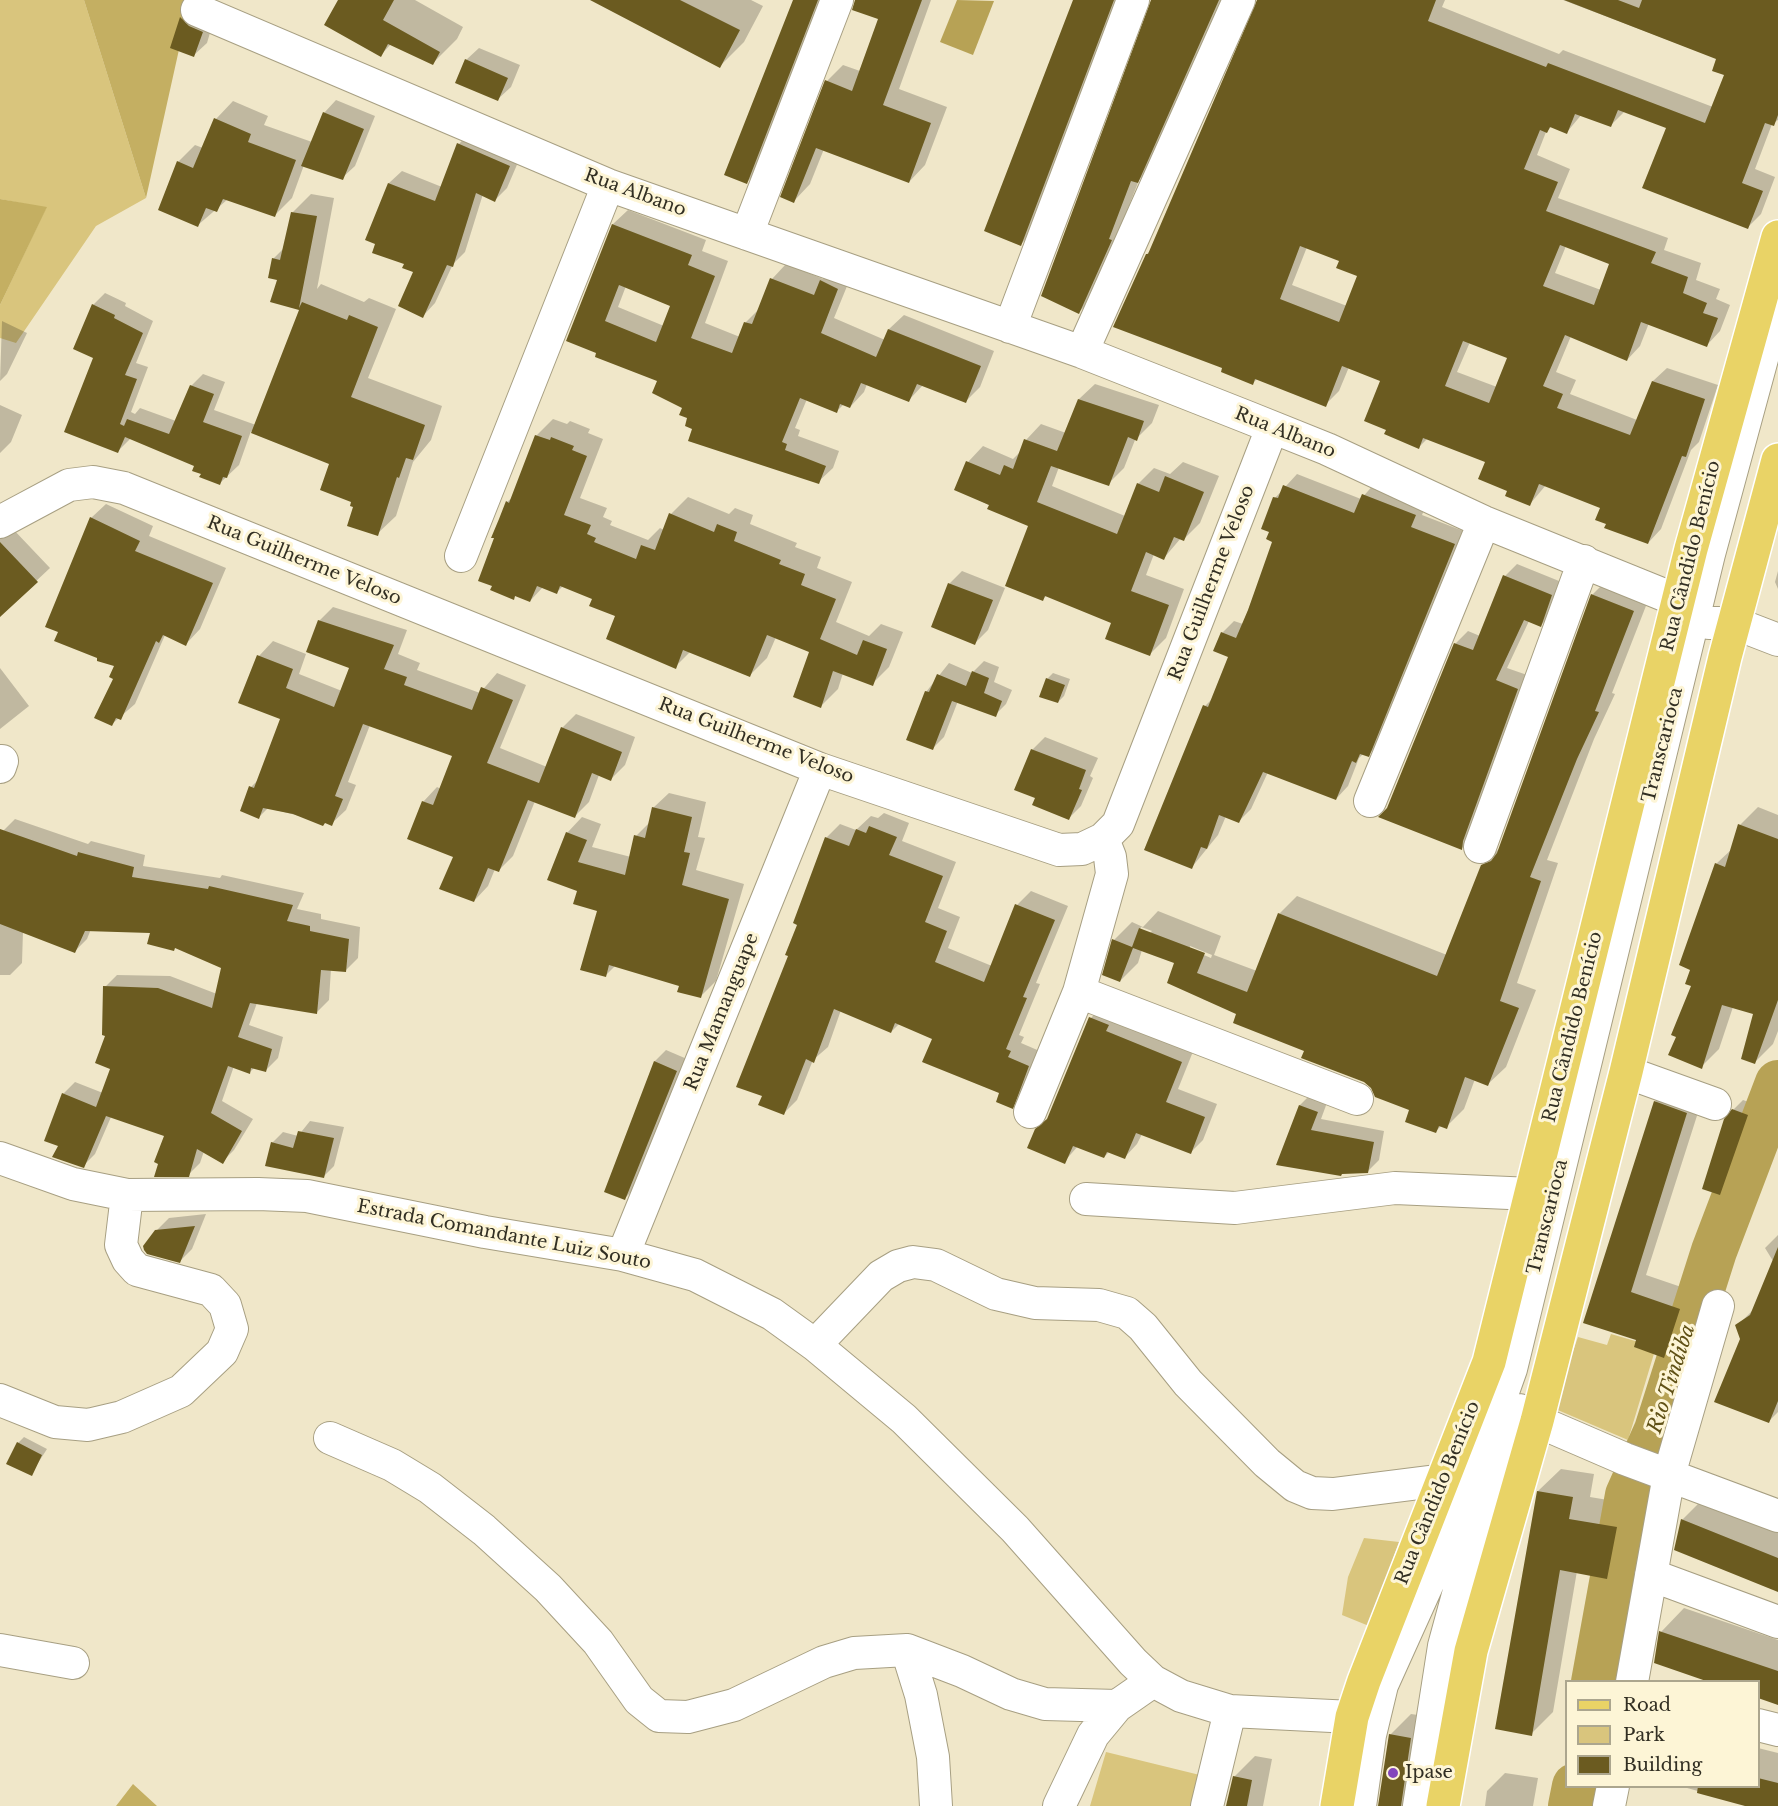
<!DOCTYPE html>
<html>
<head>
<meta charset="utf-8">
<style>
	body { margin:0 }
	#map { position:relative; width:1778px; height:1806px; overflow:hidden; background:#f0e7c9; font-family:"Libre Baskerville",serif }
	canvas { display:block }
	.legend { position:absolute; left:1565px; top:1680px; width:195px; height:108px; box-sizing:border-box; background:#fdf5d6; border:2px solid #aca68e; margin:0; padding:8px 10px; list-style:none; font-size:18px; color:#322f23 }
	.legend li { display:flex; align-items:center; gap:12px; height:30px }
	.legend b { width:30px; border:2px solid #aca68e }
</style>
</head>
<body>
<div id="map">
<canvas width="1778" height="1806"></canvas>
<ul class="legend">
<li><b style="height:8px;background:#e9d366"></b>Road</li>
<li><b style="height:16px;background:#d9c57d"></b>Park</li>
<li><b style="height:16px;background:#6b5b20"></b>Building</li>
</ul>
</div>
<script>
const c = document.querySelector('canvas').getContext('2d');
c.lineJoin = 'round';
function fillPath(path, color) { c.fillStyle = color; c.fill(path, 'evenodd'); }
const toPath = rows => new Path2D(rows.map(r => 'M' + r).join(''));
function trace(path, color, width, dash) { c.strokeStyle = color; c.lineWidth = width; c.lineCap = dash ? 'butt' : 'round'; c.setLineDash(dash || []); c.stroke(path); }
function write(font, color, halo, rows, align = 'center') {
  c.font = font + ' "Libre Baskerville",serif'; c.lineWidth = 6; c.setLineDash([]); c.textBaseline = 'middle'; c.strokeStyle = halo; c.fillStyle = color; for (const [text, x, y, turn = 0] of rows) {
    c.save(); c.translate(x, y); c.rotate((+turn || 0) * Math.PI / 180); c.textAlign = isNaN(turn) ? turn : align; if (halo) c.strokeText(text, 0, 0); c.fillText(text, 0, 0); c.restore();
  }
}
fillPath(toPath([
	[0,0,84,0,146,198,96,226,16,343,0,338,0,305,46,208,0,199],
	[1611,1334,1656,1347,1628,1440,1553,1408,1578,1337,1607,1345],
	[1364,1538,1399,1542,1369,1626,1342,1615,1348,1577],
	[1106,1752,1208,1777,1201,1806,1090,1806]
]), '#d9c57d');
fillPath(toPath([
	[84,0,190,0,146,198],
	[0,199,47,207,0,305],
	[133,1784,157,1806,116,1806]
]), '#c4af62');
fillPath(toPath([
	[957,0,994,1,973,55,940,42]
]), '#b7a255');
fillPath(toPath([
	[340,0,415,0,463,27,457,39,433,63,391,44,381,55],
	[593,0,751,0,763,6,744,42,720,66],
	[795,0,827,0,763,166,747,182],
	[856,0,931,0,899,89,947,107,925,165,909,182,824,149,810,184,794,201,827,81,843,65,860,71,880,18],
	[1075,0,1121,0,1035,230,1021,244],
	[1152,0,1226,0,1151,168,1139,180,1093,298,1079,312],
	[1258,0,1445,0,1442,7,1559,54,1563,50,1713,107,1725,74,1718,59,1563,0,1778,0,1778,120,1772,124,1755,169,1775,177,1761,214,1747,228,1667,127,1625,111,1611,125,1582,114,1567,132,1552,126,1546,132,1537,155,1570,169,1558,198,1668,238,1664,250,1701,263,1696,280,1720,289,1716,299,1730,305,1720,331,1707,345,1649,323,1640,346,1627,360,1571,336,1556,372,1576,380,1570,394,1637,420,1653,381,1667,368,1718,385,1699,442,1691,450,1661,529,1648,543,1608,523,1602,507,1546,485,1530,504,1509,491,1487,461,1428,438,1419,447,1388,429,1382,380,1349,367,1339,391,1325,405,1258,378,1253,383,1224,367,1147,254,1151,250],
	[1566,246,1611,263,1601,290,1555,273],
	[1307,247,1341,260,1359,276,1347,306,1292,285],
	[1470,342,1509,357,1497,387,1457,372],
	[194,6,214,19,207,43,194,55,172,47,182,18],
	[479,48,520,65,511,87,498,99,466,60],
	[336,100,375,116,355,166,342,178,304,165,292,198,275,215,228,199,198,225,178,162,195,145,203,148,216,119,233,101,268,116,264,125,312,142,324,113],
	[471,131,522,153,507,188,495,200,483,194,465,252,453,264,435,303,423,316,415,271,377,243,367,239,389,183,402,171,442,187,459,144],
	[311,194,334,198,317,289,321,284,364,302,369,298,396,309,368,378,442,406,431,440,413,462,396,516,377,534,355,506,331,464,251,431,239,465,220,483,196,466,131,438,118,451,95,357,93,305,105,293,126,303,125,306,153,321,136,363,148,367,131,412,135,414,140,408,176,421,191,386,203,374,225,382,214,410,256,425,301,309,272,300,279,278,273,259,285,247,292,213],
	[628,210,706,240,702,251,728,261,705,323,740,337,746,322,760,308,772,279,786,264,823,279,836,267,852,274,834,318,885,340,889,329,904,315,994,351,980,387,965,402,923,385,908,401,867,384,864,392,850,407,844,404,836,412,807,399,795,428,800,430,798,436,839,451,833,468,818,482,694,428,684,407,659,380,568,340,613,224],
	[626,286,672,305,664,326,618,307],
	[2,321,27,333,7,374,0,381],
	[1095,384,1159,405,1152,423,1135,440,1124,468,1108,484,1059,467,1052,486,1125,516,1138,484,1154,468,1170,474,1183,462,1219,476,1200,523,1184,539,1181,538,1164,558,1154,554,1146,575,1184,589,1166,638,1150,654,1113,622,1047,595,1043,599,1030,525,956,489,968,462,983,446,1013,459,1022,450,1026,440,1041,424,1066,433,1079,399],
	[0,405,22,415,11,442,0,453],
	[553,419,567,424,570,421,590,429,588,433,603,439,580,498,607,508,603,517,612,521,610,525,648,540,660,528,664,530,671,514,688,497,729,514,735,508,753,515,750,524,797,543,795,547,821,557,817,568,852,582,836,622,869,636,881,624,903,632,889,667,872,684,843,673,838,689,821,706,811,651,776,637,767,658,750,675,691,651,675,667,594,598,563,586,557,592,543,587,530,601,516,595,513,598,507,502,513,497,536,436],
	[1297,474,1361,499,1375,483,1427,503,1422,515,1466,532,1380,743,1368,755,1364,753,1359,758,1348,786,1336,799,1268,772,1251,809,1239,821,1226,816,1218,835,1192,867,1205,706,1214,697,1230,656,1222,633,1234,621,1243,624,1274,541,1271,531,1275,498],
	[106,504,153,526,149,536,226,568,200,629,186,644,165,635,135,704,112,724,116,665,91,518],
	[12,528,50,568,0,615,0,539],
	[1517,564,1564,583,1553,613,1541,625,1529,621,1507,668,1530,676,1474,836,1462,848,1388,809,1455,644,1468,631,1480,636,1505,576],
	[962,571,1005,588,988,630,975,643,933,626,950,583],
	[1778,571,1778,589,1775,582],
	[1610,577,1651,593,1612,693,1615,694,1594,739,1547,860,1558,863,1517,983,1536,990,1506,1067,1488,1084,1475,1079,1464,1109,1446,1127,1442,1125,1436,1131,1411,1110,1365,1081,1238,1013,1203,999,1204,996,1176,962,1142,950,1138,963,1120,981,1114,940,1132,922,1143,927,1158,911,1221,936,1214,955,1257,971,1279,914,1297,896,1447,955,1482,865,1501,847,1592,595],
	[1141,927,1152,931,1149,934,1140,930],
	[1190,946,1212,955,1211,958,1190,949],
	[333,607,407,630,398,654,420,663,417,670,480,693,497,673,526,685,500,748,547,767,562,728,576,714,635,737,625,765,611,779,599,775,589,802,574,817,535,801,513,856,499,870,495,869,488,886,474,901,454,856,423,802,437,787,441,789,454,755,370,725,348,782,356,785,346,810,331,824,268,808,259,817,251,787,260,778,282,718,259,656,273,641,306,654,299,674,342,691,351,667,319,621],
	[984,661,999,667,994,682,1012,690,1006,704,995,715,958,701,944,737,933,748,926,692,949,663,972,673],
	[0,668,29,706,0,729],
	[1053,673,1070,679,1064,696,1058,702,1047,679],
	[1045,737,1098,758,1090,776,1093,778,1081,806,1069,818,1037,798,1032,750],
	[669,793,706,802,698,837,705,838,696,870,744,884,716,981,700,997,681,984,615,966,606,975,599,910,578,890,567,833,582,817,601,824,592,847,631,857,636,836,650,822,653,808],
	[1758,807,1778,815,1778,1031,1773,1044,1755,1062,1755,1013,1733,1007,1719,1049,1701,1067,1678,1036,1693,985,1716,864,1733,848,1740,825],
	[884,813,909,823,902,841,956,862,938,908,960,917,948,948,992,966,1017,905,1031,891,1068,906,1036,983,1040,984,1019,1035,1024,1037,1021,1043,1042,1052,1026,1094,1012,1108,1001,1092,933,1038,900,1023,891,1032,841,1010,828,1047,813,1060,797,1100,783,1114,764,1096,790,955,826,838,840,824,856,830,871,816,878,818],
	[15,819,88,844,91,841,145,855,143,866,220,878,222,875,304,893,297,909,321,914,321,919,360,927,358,958,346,970,331,969,329,1000,317,1012,257,1003,249,1025,283,1037,278,1058,266,1070,255,1067,250,1072,234,1066,222,1101,253,1119,234,1150,222,1162,204,1151,200,1163,188,1175,166,1135,111,1117,95,1154,83,1166,60,1145,63,1094,75,1082,103,1093,112,1068,107,1035,105,987,117,975,170,976,217,994,222,967,152,932,91,929,87,939,75,951,23,931,22,963,10,975,0,975,0,841,3,831],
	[1103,1005,1194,1049,1178,1089,1217,1104,1203,1140,1191,1152,1142,1134,1137,1144,1125,1157,1110,1151,1104,1157,1078,1146,1064,1162,1036,1130,1049,1117,1091,1018],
	[666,1050,687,1059,636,1187,625,1198,655,1061],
	[1672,1085,1703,1097,1646,1275,1696,1292,1680,1340,1663,1356,1638,1339,1585,1322,1655,1102],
	[1311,1094,1328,1100,1321,1119,1384,1131,1379,1160,1367,1172,1278,1164,1300,1105],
	[1743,1100,1757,1105,1729,1184,1720,1194,1733,1110],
	[310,1121,344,1127,334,1166,323,1177,272,1143,283,1132,298,1136],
	[206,1214,192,1249,180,1261,156,1231,169,1218],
	[1778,1235,1778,1412,1769,1421,1737,1326,1754,1309,1773,1261,1765,1248],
	[24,1437,47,1449,31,1474,18,1443],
	[1561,1469,1594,1474,1590,1497,1638,1505,1628,1554,1606,1577,1577,1571,1553,1712,1531,1734,1538,1491],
	[1706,1496,1778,1525,1778,1590,1682,1520],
	[1684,1608,1778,1640,1778,1703,1758,1682,1661,1632],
	[1411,1714,1432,1717,1427,1806,1380,1806,1390,1735],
	[1758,1748,1778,1753,1778,1806,1751,1806,1680,1786,1758,1786],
	[1255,1756,1272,1759,1263,1806,1228,1806,1234,1777],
	[1505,1773,1538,1778,1533,1806,1485,1806,1487,1791]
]), '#0003');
trace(toPath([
	[1594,1682,1628,1495,1657,1430,1714,1251,1778,1083],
	[1571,1806,1575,1786]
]), '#b7a255', 46);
fillPath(toPath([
	[338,0,394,0,383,20,440,52,433,65,388,44,381,57,324,25],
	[590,0,680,0,740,30,720,68],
	[793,0,818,0,747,184,724,175],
	[855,0,922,0,883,105,931,123,909,183,816,148,794,203,780,197,825,80,852,91,878,19,852,10],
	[1073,0,1114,0,1021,246,984,231],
	[1151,0,1219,0,1138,183,1131,181,1109,239,1112,240,1079,314,1041,296],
	[1257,0,1436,0,1428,21,1546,67,1548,63,1705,123,1724,75,1712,71,1716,59,1564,0,1618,0,1639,8,1642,0,1778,0,1778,115,1774,126,1765,123,1742,183,1763,191,1748,229,1642,188,1666,128,1618,110,1611,127,1575,114,1567,134,1550,127,1547,133,1540,130,1524,169,1558,182,1546,211,1656,252,1651,263,1688,277,1683,293,1707,303,1703,313,1718,318,1707,347,1641,322,1627,361,1565,335,1543,386,1563,394,1557,408,1630,435,1652,381,1705,399,1686,457,1682,456,1648,544,1604,528,1606,524,1595,520,1600,508,1539,484,1530,506,1505,496,1507,491,1478,479,1485,462,1423,438,1419,449,1384,434,1386,430,1364,421,1380,381,1342,366,1326,407,1255,379,1253,385,1221,372,1222,368,1113,327,1146,254,1148,254],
	[1560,245,1609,264,1594,305,1543,286],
	[1300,246,1339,261,1336,268,1357,276,1339,322,1280,299],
	[1463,341,1507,358,1489,403,1445,386],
	[180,17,189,26,203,32,194,57,170,48],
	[465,59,508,78,498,101,455,83],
	[323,112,364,129,343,180,301,166],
	[214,118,251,134,248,142,296,160,275,217,223,199,217,212,206,208,198,227,158,210,177,161,193,168],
	[457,143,510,166,495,202,476,193,453,267,447,265,423,318,398,306,413,272,402,268,404,264,372,253,375,244,365,240,388,183,435,201],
	[291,212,317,216,299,308,302,302,347,320,349,315,378,327,351,397,425,425,413,460,406,458,399,478,397,477,378,536,347,526,353,507,350,506,351,502,320,490,329,464,251,433,299,310,270,302,277,280,268,278,272,258,280,260],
	[612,224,692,255,688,265,715,276,691,338,732,353,744,322,752,324,770,278,814,295,820,280,838,289,821,333,876,357,888,329,981,366,966,403,917,384,909,402,861,383,850,408,840,404,837,413,800,398,782,442,787,444,785,450,826,466,819,484,688,441,692,429,685,426,687,418,679,415,682,408,652,393,657,381,595,357,596,353,566,341],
	[619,285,670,306,656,342,605,321],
	[92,304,115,315,114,318,143,333,125,375,137,379,120,424,124,426,127,419,169,434,190,385,214,394,203,422,242,436,227,478,223,477,220,485,199,477,201,474,192,471,194,466,125,437,118,453,64,432,93,358,73,349],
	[1078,399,1144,421,1137,441,1128,437,1109,486,1051,466,1037,502,1117,534,1137,483,1159,492,1165,476,1204,492,1184,541,1174,537,1164,560,1146,552,1131,591,1169,605,1150,656,1105,639,1111,623,1045,596,1043,601,1005,586,1028,526,987,509,989,505,954,490,966,461,1000,475,1004,465,1013,469,1024,439,1057,451],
	[535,435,550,440,551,437,574,446,572,450,587,456,564,515,591,525,587,534,596,538,594,542,636,559,641,545,655,550,669,513,714,532,717,524,737,532,734,541,781,560,779,564,805,574,801,585,836,599,820,639,857,655,863,640,887,649,873,686,833,671,821,708,793,697,809,652,767,635,750,677,683,650,676,669,606,639,615,616,589,606,592,599,560,586,557,594,537,586,530,602,515,596,514,600,490,590,492,586,478,581,494,538,491,538,499,519,506,501,509,503],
	[1283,485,1354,513,1362,494,1416,515,1411,527,1455,544,1369,757,1360,754,1356,763,1352,761,1336,800,1263,772,1239,823,1219,815,1207,849,1201,847,1192,869,1144,850,1203,705,1208,707,1228,657,1213,651,1221,632,1236,638,1248,610,1272,542,1266,539,1269,532,1261,529,1273,497,1278,498],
	[90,517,140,541,135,551,213,583,186,646,163,635,159,643,156,641,121,720,116,718,112,726,94,718,113,679,109,677,114,666,97,661,97,658,54,641,58,632,45,627],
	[0,542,38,582,0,617],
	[1503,575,1552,595,1541,627,1524,620,1496,680,1518,689,1463,841,1462,850,1378,817,1387,808,1454,643,1473,650],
	[948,583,993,600,975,645,931,627],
	[1591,594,1634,611,1595,711,1599,712,1577,759,1530,877,1541,881,1500,1001,1519,1008,1488,1086,1465,1077,1447,1129,1439,1126,1436,1133,1405,1122,1409,1110,1375,1097,1371,1088,1364,1082,1301,1058,1304,1051,1233,1023,1236,1014,1167,983,1174,963,1133,948,1120,982,1102,975,1112,939,1132,947,1139,928,1205,953,1197,973,1247,992,1278,913,1437,976,1481,865,1491,861,1497,853],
	[318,620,394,645,384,669,407,677,404,685,472,710,481,687,513,700,487,763,539,783,561,727,622,752,611,781,592,773,575,818,528,800,499,872,488,868,474,902,439,889,453,857,407,839,422,801,433,805,452,756,363,724,335,796,343,799,332,826,325,823,323,826,293,814,263,808,259,819,240,811,249,786,254,788,280,719,238,703,257,655,293,669,286,688,334,707,349,668,306,652],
	[972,671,989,678,984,693,1002,701,996,717,952,701,933,750,906,740,925,691,929,692,937,674,966,686],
	[1046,678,1065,685,1058,703,1039,697],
	[1031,749,1086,770,1079,789,1082,790,1069,820,1032,805,1035,798,1014,790],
	[652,807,692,817,684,852,690,853,682,885,729,899,701,998,677,992,679,986,609,965,606,977,580,970,597,911,573,904,577,891,547,880,566,832,587,840,578,862,625,875,634,835,645,838],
	[1738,824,1778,839,1778,1000,1755,1064,1741,1059,1753,1014,1722,1005,1702,1069,1668,1055,1676,1037,1671,1035,1691,986,1685,984,1690,970,1679,965,1715,863,1725,867],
	[869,826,897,837,889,855,943,876,925,922,947,931,935,962,984,982,1015,904,1055,920,1023,997,1027,998,1006,1049,1011,1051,1008,1057,1029,1066,1013,1109,996,1102,999,1093,922,1062,932,1039,895,1023,891,1033,834,1009,814,1063,806,1059,784,1115,758,1105,762,1096,736,1087,788,956,785,955,797,925,793,923,825,837,849,846,856,829,866,833],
	[0,829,77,856,78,852,134,867,132,877,208,889,209,886,293,905,287,921,310,926,310,931,349,939,346,972,321,970,317,1014,250,1003,238,1037,272,1049,266,1072,251,1068,250,1074,228,1066,211,1113,242,1131,223,1164,197,1149,189,1177,154,1177,158,1164,154,1162,164,1136,106,1116,84,1168,52,1157,58,1146,44,1141,62,1093,96,1107,110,1069,95,1063,105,1036,102,1035,103,986,158,988,212,1008,221,968,175,948,174,951,147,944,150,933,85,931,75,953,0,924],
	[1089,1017,1109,1025,1106,1031,1182,1062,1166,1102,1205,1117,1191,1154,1136,1133,1125,1159,1107,1152,1104,1158,1073,1146,1065,1164,1027,1148,1035,1129,1047,1119],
	[654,1061,677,1071,625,1200,604,1192],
	[1654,1101,1687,1113,1631,1292,1680,1309,1664,1358,1634,1347,1636,1340,1583,1323],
	[1299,1105,1318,1112,1311,1130,1374,1142,1368,1173,1342,1174,1341,1176,1276,1165],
	[1732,1109,1748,1115,1720,1195,1702,1189,1724,1119],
	[298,1131,334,1138,324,1178,265,1166,271,1142,293,1148],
	[195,1226,180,1263,147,1254,144,1250,143,1246,155,1230],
	[1778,1247,1778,1401,1769,1423,1714,1402,1740,1339,1735,1325,1750,1315],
	[17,1442,42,1455,32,1476,6,1464],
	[1537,1491,1573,1497,1569,1519,1617,1527,1607,1579,1560,1570,1532,1736,1495,1729],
	[1681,1519,1778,1558,1778,1592,1674,1550],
	[1659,1631,1778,1671,1778,1705,1758,1698,1758,1682,1709,1682,1654,1663],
	[1389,1734,1411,1738,1401,1806,1378,1806],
	[1233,1776,1252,1780,1247,1806,1226,1806],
	[1758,1778,1778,1783,1778,1806,1745,1806,1697,1793,1698,1786,1758,1786]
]), '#6b5b20');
const minor = toPath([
	[197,10,608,185,1082,352,1247,417,1327,449,1484,522,1679,601],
	[747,234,837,0],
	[1010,327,1133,0],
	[1082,352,1239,0],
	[0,522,69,485,93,482,124,488,820,769,1059,850,1082,849,1103,839,1118,824,1272,428],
	[461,556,608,185],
	[1709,623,1734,623,1778,640],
	[0,767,2,761],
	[1370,801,1484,522],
	[1480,847,1584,561],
	[1079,992,1357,1099],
	[1626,1072,1715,1104],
	[1030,1112,1079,992,1112,874,1110,857,1103,839],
	[0,1158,73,1184,127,1195,258,1194,307,1196,485,1232,623,1255,695,1275,772,1314,815,1345,904,1419,1015,1529,1133,1662,1153,1681,1181,1696,1230,1711,1352,1717],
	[1086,1199,1235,1208,1395,1188,1532,1194],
	[623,1255,820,769],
	[815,1345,881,1276,898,1266,913,1262,936,1265,996,1294,1035,1303,1099,1305,1127,1313,1143,1327,1188,1383,1267,1463,1295,1486,1312,1493,1333,1494,1444,1480],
	[0,1400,55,1422,88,1425,122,1417,181,1391,222,1352,232,1329,225,1305,211,1290,137,1270,128,1260,121,1245,127,1195],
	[1512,1417,1537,1421,1625,1459,1778,1516],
	[330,1438,392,1465,430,1488,484,1530,548,1588,598,1642,639,1700,659,1716,688,1717,734,1705,824,1662,854,1653,907,1650,962,1671,1011,1694,1045,1704,1117,1706,1153,1681],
	[1651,1575,1778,1622],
	[0,1650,73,1663],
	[907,1650,921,1695,933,1757,936,1806],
	[1632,1682,1669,1475,1718,1306],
	[1758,1725,1778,1730],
	[1059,1806,1093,1735,1117,1706],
	[1207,1806,1230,1711],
	[1360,1806,1370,1735,1382,1685,1461,1510,1511,1369,1709,554,1778,300],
	[1419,1806,1444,1646,1459,1591,1519,1410],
	[1609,1806,1613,1786]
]);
const major = toPath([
	[1337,1806,1352,1717,1364,1681,1489,1362,1691,549,1778,237],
	[1443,1806,1471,1651,1537,1421,1626,1072,1725,657,1778,460]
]);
trace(minor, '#a79f82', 34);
trace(major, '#fff', 36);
trace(minor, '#fff', 32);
trace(major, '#e9d366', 33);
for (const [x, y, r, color] of [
	[1393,1773,6,"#8346bc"]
]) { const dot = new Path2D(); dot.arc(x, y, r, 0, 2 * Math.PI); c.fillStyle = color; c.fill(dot); trace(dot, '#fdf5d6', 2); }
write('18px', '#322f23', '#fdf5d6', [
	["Rua Albano",635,193,20],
	["Rua Albano",1285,433,22],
	["Rua Cândido Benício",1691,556,-76],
	["Rua Guilherme Veloso",304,561,22],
	["Rua Guilherme Veloso",1212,583,-69],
	["Rua Guilherme Veloso",756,741,21],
	["Transcarioca",1663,745,-76],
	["Rua Mamanguape",722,1012,-68],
	["Rua Cândido Benício",1573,1027,-76],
	["Transcarioca",1548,1217,-76],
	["Estrada Comandante Luiz Souto",504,1235,11],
	["Rua Cândido Benício",1438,1493,-68]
]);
write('18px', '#322f23', '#fdf5d6', [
	["Ipase",1405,1773]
], 'left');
write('italic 20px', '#605116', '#fdf5d6', [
	["Rio Tindiba",1672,1379,-72]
]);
</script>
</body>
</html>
